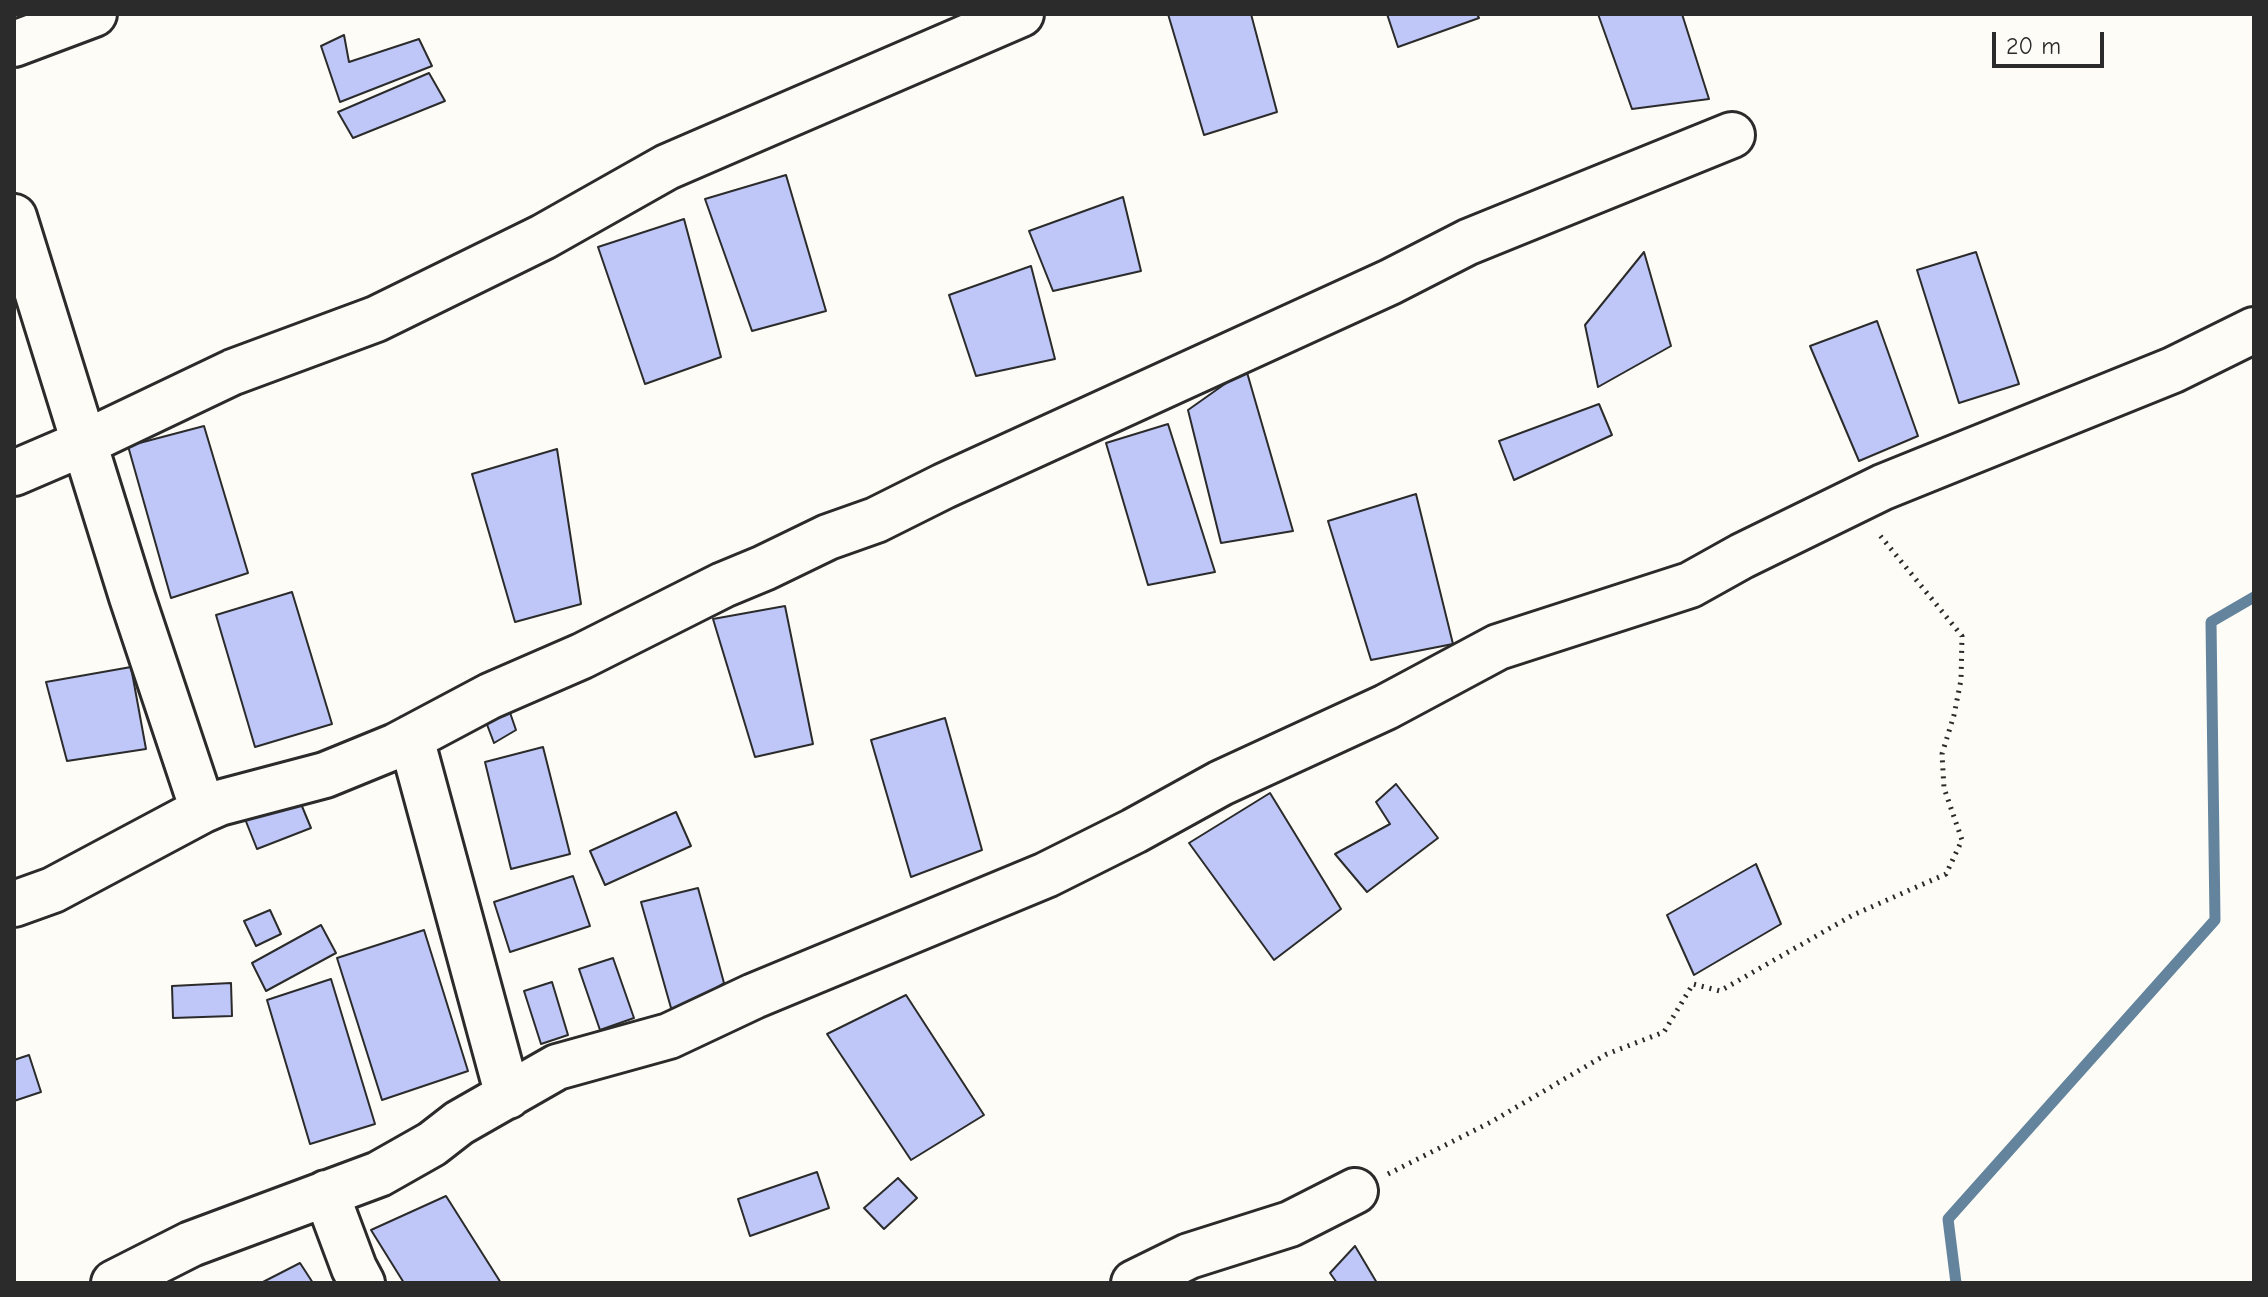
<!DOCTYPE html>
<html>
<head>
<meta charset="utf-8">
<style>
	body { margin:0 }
	#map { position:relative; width:2268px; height:1297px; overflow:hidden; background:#fdfcf7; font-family:"Comic Neue",sans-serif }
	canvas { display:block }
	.frame { position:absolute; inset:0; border:16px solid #2b2b2b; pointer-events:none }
	.scale { position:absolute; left:1992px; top:32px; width:112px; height:36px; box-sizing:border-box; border:4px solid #2b2b2b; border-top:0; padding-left:10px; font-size:24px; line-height:28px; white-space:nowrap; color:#2b2b2b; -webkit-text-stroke:6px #fdfcf7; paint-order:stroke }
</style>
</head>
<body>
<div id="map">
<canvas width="2268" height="1297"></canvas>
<div class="frame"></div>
<div class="scale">20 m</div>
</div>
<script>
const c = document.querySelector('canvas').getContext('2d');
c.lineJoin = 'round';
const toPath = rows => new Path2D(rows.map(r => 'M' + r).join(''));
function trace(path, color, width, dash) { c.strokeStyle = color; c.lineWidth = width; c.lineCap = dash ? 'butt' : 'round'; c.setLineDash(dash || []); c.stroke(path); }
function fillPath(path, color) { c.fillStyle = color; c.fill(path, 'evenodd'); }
trace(toPath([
	[1956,1283,1948,1219,2215,920,2211,622,2254,597]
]), '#63849c', 11);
const building = toPath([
	[1168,14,1251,14,1277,112,1204,135,1168,14],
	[1387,14,1477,14,1479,18,1398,47,1387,14],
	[1598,14,1682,14,1709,99,1632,109,1598,14],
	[344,35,349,62,419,39,432,66,340,102,321,46,344,35],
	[429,73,445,101,353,138,338,112,429,73],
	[786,175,826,311,752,331,705,199,786,175],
	[1123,197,1141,271,1053,291,1029,231,1123,197],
	[684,219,721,357,645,384,598,247,684,219],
	[1644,252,1671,346,1598,387,1585,325,1644,252],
	[1976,252,2019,384,1959,403,1917,270,1976,252],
	[1031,266,1055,359,976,376,949,295,1031,266],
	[1877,321,1918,436,1859,461,1810,346,1877,321],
	[1246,369,1293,531,1221,543,1188,410,1246,369],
	[1599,404,1612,435,1514,480,1499,441,1599,404],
	[1168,424,1215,572,1148,585,1106,443,1168,424],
	[204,426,248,573,171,598,128,446,204,426],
	[557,449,581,604,515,622,472,474,557,449],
	[1416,494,1453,644,1371,660,1328,521,1416,494],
	[292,592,332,724,255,747,216,615,292,592],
	[785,606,813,744,755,757,713,619,785,606],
	[131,667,146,749,67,761,46,682,131,667],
	[506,701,516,730,494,743,483,714,506,701],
	[945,718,982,850,911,877,871,740,945,718],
	[543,747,570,854,511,869,485,762,543,747],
	[1396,784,1438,838,1367,892,1335,854,1390,824,1376,802,1396,784],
	[1270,793,1341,909,1274,960,1189,843,1270,793],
	[299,799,311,828,257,849,245,819,299,799],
	[676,812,691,846,605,885,590,851,676,812],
	[1756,864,1781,924,1694,975,1667,915,1756,864],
	[573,876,590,926,510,952,494,902,573,876],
	[698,888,724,983,673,1015,641,902,698,888],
	[270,910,281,934,256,946,244,921,270,910],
	[321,925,336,953,266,991,252,963,321,925],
	[424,930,468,1071,382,1100,337,958,424,930],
	[613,958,634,1018,600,1030,579,969,613,958],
	[331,979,375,1124,310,1144,267,1000,331,979],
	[552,982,568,1035,541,1044,524,991,552,982],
	[231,983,232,1016,173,1018,172,986,231,983],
	[906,995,984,1115,911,1160,827,1034,906,995],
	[29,1055,41,1092,14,1101,14,1060,29,1055],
	[817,1172,829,1208,750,1236,738,1199,817,1172],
	[898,1178,917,1198,884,1229,864,1208,898,1178],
	[446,1196,501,1283,404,1283,371,1230,446,1196],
	[1355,1246,1377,1283,1337,1283,1330,1273,1355,1246],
	[300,1263,313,1283,261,1283,300,1263]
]);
fillPath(building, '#bec7f8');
trace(building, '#2b2b2b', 2);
const minor = toPath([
	[14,44,94,14],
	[14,217,132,597,203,810],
	[14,473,84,443,233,372,376,319,543,237,667,167,1021,14],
	[411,738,508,1096],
	[14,904,53,890,203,810,219,803,325,775,396,746,490,696,582,656,723,585,764,568,828,537,876,520,944,486,1390,282,1468,242,1732,135],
	[326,1193,354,1268,362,1283],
	[114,1283,191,1244,379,1174,432,1144,459,1123,557,1067,669,1036,754,996,1046,875,1134,831,1221,783,1386,707,1498,647,1690,585,1742,556,1883,487,2173,370,2254,330],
	[1134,1283,1189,1256,1290,1224,1355,1191]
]);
trace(minor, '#2b2b2b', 50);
trace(toPath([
	[1388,1174,1491,1122,1607,1054,1664,1032,1693,984,1720,991,1853,915,1946,874,1962,840,1944,788,1942,754,1954,715,1961,680,1962,636,1878,533]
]), '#2b2b2b', 5, [2, 6]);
trace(minor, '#fdfcf7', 44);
</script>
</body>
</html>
